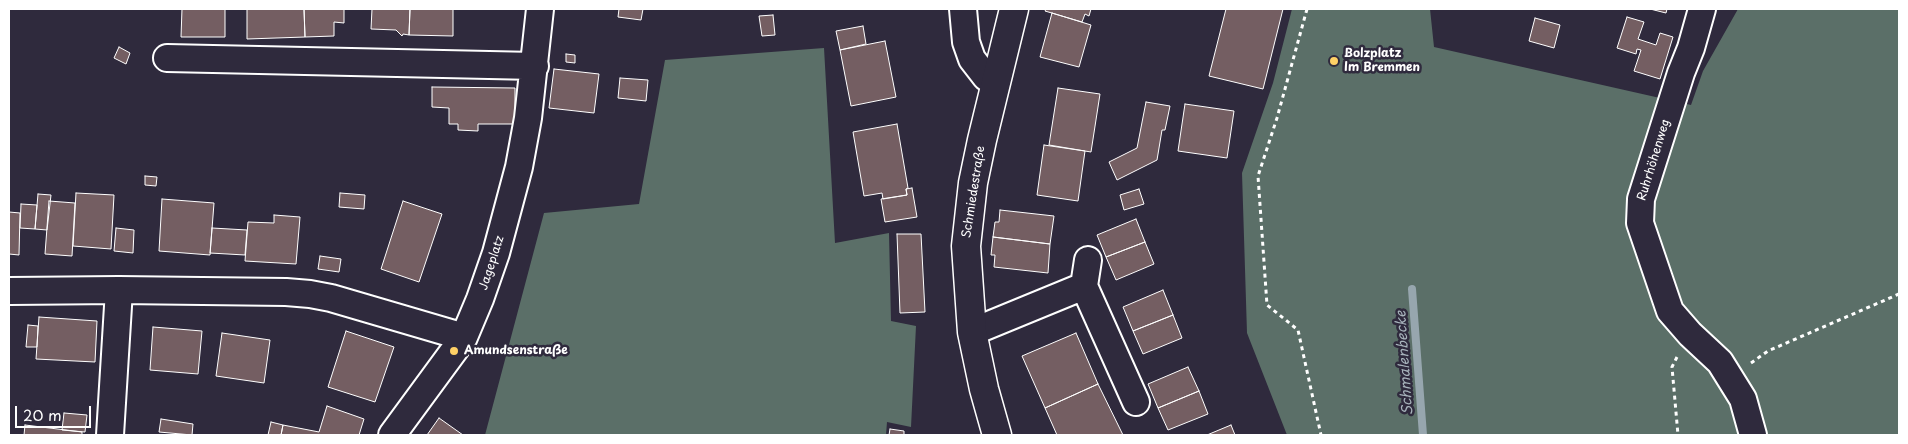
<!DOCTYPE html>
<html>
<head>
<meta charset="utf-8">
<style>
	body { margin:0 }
	#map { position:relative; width:1908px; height:444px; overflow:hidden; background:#2f2a3d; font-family:"Playpen Sans",sans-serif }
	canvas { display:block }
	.frame { position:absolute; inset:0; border:10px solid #fff; pointer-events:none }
	.scale { position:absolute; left:15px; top:406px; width:76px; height:22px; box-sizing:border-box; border:2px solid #fff; border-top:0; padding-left:6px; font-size:15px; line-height:18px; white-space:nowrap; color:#fff; -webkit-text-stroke:4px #2f2a3d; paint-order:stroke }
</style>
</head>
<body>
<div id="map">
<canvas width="1908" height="444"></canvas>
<div class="frame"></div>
<div class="scale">20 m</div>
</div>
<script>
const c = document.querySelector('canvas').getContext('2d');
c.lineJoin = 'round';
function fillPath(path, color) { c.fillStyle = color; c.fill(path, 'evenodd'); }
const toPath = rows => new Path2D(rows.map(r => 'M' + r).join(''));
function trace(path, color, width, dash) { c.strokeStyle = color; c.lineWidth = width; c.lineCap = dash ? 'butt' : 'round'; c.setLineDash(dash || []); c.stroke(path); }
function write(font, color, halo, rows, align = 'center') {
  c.font = font + ' "Playpen Sans",sans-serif'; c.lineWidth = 5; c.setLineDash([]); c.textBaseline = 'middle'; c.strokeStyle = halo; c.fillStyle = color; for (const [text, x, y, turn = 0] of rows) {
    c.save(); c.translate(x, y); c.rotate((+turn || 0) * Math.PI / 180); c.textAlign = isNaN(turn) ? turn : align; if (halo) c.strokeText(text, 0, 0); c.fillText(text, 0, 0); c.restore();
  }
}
fillPath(toPath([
	[1292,9,1430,9,1434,47,1691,105,1703,71,1738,9,1899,9,1899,435,1287,435,1247,333,1242,173,1273,83],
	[824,48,835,243,889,233,891,321,916,326,911,427,887,422,886,435,485,435,544,213,639,204,665,60]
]), '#5b6f68');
trace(toPath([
	[1412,289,1423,435]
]), '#97a6ae', 8);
const building = toPath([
	[182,9,225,9,225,37,181,37,182,9],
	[247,9,304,9,305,37,247,39,247,9],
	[304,9,344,9,344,23,334,22,334,36,305,37,304,9],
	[372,9,410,9,409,35,403,34,402,36,396,30,371,29,372,9],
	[410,9,453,9,453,36,409,35,410,9],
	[619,9,643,9,641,20,618,17,619,9],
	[1046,9,1091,9,1089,16,1085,14,1082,22,1045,11,1046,9],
	[1226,9,1283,9,1263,89,1209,76,1226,9],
	[1650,9,1667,9,1666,13,1650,9],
	[1052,13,1091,25,1079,67,1040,57,1052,13],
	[773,15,775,35,762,36,759,16,773,15],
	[1627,17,1644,22,1638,39,1656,45,1660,33,1673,37,1660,79,1634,71,1641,50,1637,49,1636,54,1617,48,1627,17],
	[1535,18,1560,25,1554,48,1529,41,1535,18],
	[863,26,866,44,840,50,836,31,863,26],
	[885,41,896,97,851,106,840,50,885,41],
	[119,47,130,53,126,64,114,58,119,47],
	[566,54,575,55,575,63,566,62,566,54],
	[554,69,599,74,594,113,549,108,554,69],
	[620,78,648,80,646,101,618,98,620,78],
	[432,87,515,88,515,124,478,124,478,131,458,130,458,124,449,124,449,108,432,107,432,87],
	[1058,88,1100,94,1091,152,1049,145,1058,88],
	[1146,102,1170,106,1165,130,1162,130,1157,160,1117,180,1109,162,1137,148,1146,102],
	[1185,104,1234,111,1227,158,1178,151,1185,104],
	[897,124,908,188,906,189,907,195,883,199,882,193,864,196,853,132,897,124],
	[1044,145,1085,151,1078,201,1037,195,1044,145],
	[145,176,157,177,156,186,145,185,145,176],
	[912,188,917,217,885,222,881,199,907,195,906,189,912,188],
	[1139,189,1144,204,1124,210,1120,195,1139,189],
	[76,193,114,195,111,249,73,246,76,193],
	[340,193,365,195,364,209,339,207,340,193],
	[38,194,51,195,47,230,35,229,38,194],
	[162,199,214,203,210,255,159,251,162,199],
	[49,201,75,203,72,256,45,254,49,201],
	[403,201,442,214,419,282,381,269,403,201],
	[21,204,37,205,35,229,20,228,21,204],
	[1000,210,1054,216,1050,244,993,237,995,222,999,222,1000,210],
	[9,212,20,213,19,255,9,254,9,212],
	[274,215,300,217,296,264,245,261,248,222,274,223,274,215],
	[1136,219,1145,242,1106,257,1097,235,1136,219],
	[116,228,134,230,133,253,114,251,116,228],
	[212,228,247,230,245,255,210,253,212,228],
	[897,234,921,234,925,312,900,313,897,234],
	[993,237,1050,244,1048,273,994,267,995,255,991,255,993,237],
	[1145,242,1154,264,1116,280,1106,257,1145,242],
	[320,256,341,259,339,272,318,269,320,256],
	[1163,290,1173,315,1133,331,1123,307,1163,290],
	[1173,315,1182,338,1143,354,1133,331,1173,315],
	[39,317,97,321,95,362,36,359,39,317],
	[28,325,38,326,37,347,26,347,28,325],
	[153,327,202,331,198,374,150,370,153,327],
	[346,331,394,347,375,402,328,387,346,331],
	[222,333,270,340,264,383,216,376,222,333],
	[1076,333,1098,384,1045,408,1022,356,1076,333],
	[1188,367,1199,391,1158,408,1148,384,1188,367],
	[1098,384,1123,435,1057,435,1045,408,1098,384],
	[1199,391,1208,414,1168,430,1158,408,1199,391],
	[327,406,364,419,359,435,281,435,283,425,319,432,327,406],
	[64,413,87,415,85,432,62,430,64,413],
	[439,418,463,435,427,435,439,418],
	[161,419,193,424,192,435,159,432,161,419],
	[271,422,283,425,281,435,268,435,271,422],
	[25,425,82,432,82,435,24,435,25,425],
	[1231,425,1235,435,1207,435,1231,425],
	[890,429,904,431,904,435,889,435,890,429]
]);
fillPath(building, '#745e62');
trace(building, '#fff', 1);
const minor = toPath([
	[963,9,966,42,972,59,986,77,996,82],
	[1702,9,1691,48,1681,73,1641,199,1640,223,1670,311,1690,334,1720,362,1743,399,1753,435],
	[167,58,535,66],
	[1084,286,1088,260],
	[9,291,119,290,286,292,310,294,331,298,464,337],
	[972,332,1084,286,1136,402],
	[110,435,119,290],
	[392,435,464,337,480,299,496,253,519,167,528,118,540,9]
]);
const major = toPath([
	[997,435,984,389,972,332,966,246,973,183,982,140,1014,9]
]);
trace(minor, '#fff', 30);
trace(major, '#fff', 31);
trace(toPath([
	[1307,9,1277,118,1258,176,1267,305,1298,330,1321,435],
	[1677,357,1672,367,1678,435],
	[1751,363,1768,351,1899,294]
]), '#fff', 3, [4, 4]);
trace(minor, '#2f2a3d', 26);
trace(major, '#2f2a3d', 28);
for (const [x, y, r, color] of [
	[1334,61,5,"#ffd166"],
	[454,351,5,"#ffd166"]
]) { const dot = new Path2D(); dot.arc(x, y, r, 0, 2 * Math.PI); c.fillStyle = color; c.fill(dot); trace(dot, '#2f2a3d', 2); }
write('bold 12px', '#fff', '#2f2a3d', [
	["Bolzplatz",1344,54],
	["Im Bremmen",1344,68],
	["Amundsenstraße",464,351]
], 'left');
write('12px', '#fff', '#2f2a3d', [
	["Ruhrhöhenweg",1654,160,-73],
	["Schmiedestraße",974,192,-81],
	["Jageplatz",492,263,-72]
]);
write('italic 14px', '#a8b4bc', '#2f2a3d', [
	["Schmalenbecke",1405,363,-94]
]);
</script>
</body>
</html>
